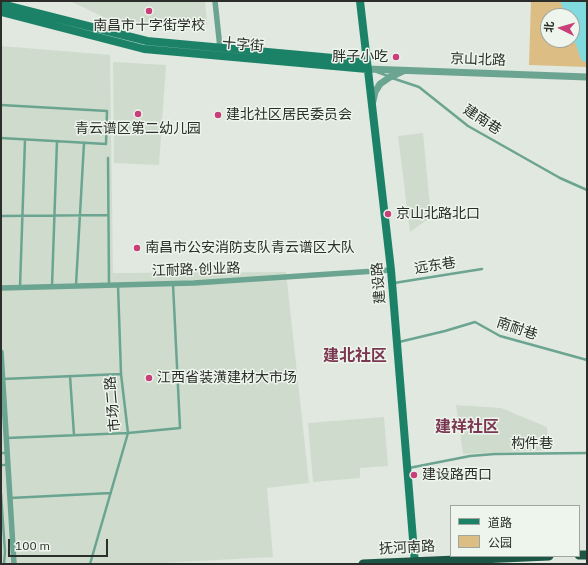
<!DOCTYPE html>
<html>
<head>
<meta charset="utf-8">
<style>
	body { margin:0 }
	#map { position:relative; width:588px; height:565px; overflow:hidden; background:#e0e8df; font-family:"IBM Plex Sans","Noto Sans SC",sans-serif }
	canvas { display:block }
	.frame { position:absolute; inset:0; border:2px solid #2b2e2a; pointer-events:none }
	.legend { position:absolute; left:450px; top:505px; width:130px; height:52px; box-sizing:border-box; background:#eef5ed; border:1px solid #a0a59f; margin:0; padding:5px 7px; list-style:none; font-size:12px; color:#2b2e2a }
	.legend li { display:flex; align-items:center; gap:8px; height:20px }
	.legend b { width:20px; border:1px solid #a0a59f }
	.north { position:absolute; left:540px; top:8px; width:40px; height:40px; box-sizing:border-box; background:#eef5ed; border:1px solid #a0a59f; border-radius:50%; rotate:275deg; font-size:11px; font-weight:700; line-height:16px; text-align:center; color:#2b2e2a }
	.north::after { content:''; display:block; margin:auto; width:14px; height:18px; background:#c83f7a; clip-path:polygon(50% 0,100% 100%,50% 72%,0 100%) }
	.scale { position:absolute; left:8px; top:539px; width:100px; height:18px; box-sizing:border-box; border:2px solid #2b2e2a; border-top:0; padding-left:5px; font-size:12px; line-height:14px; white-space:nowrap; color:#2b2e2a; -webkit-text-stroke:3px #eef5ed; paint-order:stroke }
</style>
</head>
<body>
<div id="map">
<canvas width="588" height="565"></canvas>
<div class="frame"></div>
<ul class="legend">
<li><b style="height:5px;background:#1b8268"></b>道路</li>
<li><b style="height:11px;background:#dcbe84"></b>公园</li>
</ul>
<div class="north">北</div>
<div class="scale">100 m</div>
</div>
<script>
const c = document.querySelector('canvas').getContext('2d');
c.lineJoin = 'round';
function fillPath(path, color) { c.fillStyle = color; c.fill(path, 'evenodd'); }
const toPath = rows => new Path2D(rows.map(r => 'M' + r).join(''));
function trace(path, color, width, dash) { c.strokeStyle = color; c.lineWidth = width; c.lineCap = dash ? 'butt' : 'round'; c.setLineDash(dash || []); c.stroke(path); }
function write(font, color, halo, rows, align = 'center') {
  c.font = font + ' "IBM Plex Sans","Noto Sans SC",sans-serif'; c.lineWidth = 3; c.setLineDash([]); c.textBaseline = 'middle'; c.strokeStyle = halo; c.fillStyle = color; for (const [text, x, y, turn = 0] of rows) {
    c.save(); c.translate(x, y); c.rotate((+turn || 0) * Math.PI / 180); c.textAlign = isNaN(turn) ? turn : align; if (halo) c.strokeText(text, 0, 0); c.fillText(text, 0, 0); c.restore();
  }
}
fillPath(toPath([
	[70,1,205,1,207,25,114,22],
	[1,46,110,55,113,273,286,272,309,483,267,488,273,557,143,564,1,564],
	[113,62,166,65,159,165,114,163],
	[423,133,431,217,410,232,398,136],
	[456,405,501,408,547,427,549,450,463,454],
	[384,417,388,466,360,468,360,478,313,482,308,423]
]), '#cfdccd');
fillPath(toPath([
	[531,1,587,1,587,67,529,65],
	[548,16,572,16,572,40,548,40]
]), '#dcbe84');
fillPath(toPath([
	[560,1,585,1,587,11,587,47,584,52,574,42,572,36,572,16,566,16]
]), '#80dade');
trace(toPath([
	[580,37,586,56]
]), '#80dade', 12);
trace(toPath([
	[377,72,388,76],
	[392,78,419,87,468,126,560,178,587,190],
	[1,105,107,111,106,144,1,138],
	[108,158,109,284],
	[1,216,108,215],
	[394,283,482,269],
	[76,285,84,143],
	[52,286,57,141],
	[20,287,25,140],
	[399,342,445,331,475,322,500,336,587,360],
	[70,376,74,435],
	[3,379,121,374],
	[7,438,128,433,180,428,173,284],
	[1,453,7,453],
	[1,465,8,465],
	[409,468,470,456,495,454,587,453],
	[1,494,5,552,4,564],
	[10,498,111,493],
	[90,564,128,433,121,374,118,285]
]), '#6ba490', 2.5);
trace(toPath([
	[215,1,220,48],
	[1,288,194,283,391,270],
	[1,352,14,564]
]), '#6ba490', 5.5);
trace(toPath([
	[367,69,587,77],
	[373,101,375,92,380,84,390,77,403,71]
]), '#6ba490', 7);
trace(toPath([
	[360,1,391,270,415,564],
	[1,4,147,41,366,61],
	[1,12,144,49,367,69]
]), '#1b8268', 8);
trace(toPath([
	[579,555,587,555],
	[363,564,549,556]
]), '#1c5644', 9);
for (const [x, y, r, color] of [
	[149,11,4,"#c83f7a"],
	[396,57,4,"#c83f7a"],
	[138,114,4,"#c83f7a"],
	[218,115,4,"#c83f7a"],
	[388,214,4,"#c83f7a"],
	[137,248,4,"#c83f7a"],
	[149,378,4,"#c83f7a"],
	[414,475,4,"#c83f7a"]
]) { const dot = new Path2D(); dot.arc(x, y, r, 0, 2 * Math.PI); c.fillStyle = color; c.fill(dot); trace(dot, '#eef5ed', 1.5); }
write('14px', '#2b2e2a', '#eef5ed', [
	["南昌市十字街学校",149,26,"center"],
	["胖子小吃",388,57,"right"],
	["建北社区居民委员会",226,115],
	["青云谱区第二幼儿园",138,129,"center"],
	["京山北路北口",396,214],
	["南昌市公安消防支队青云谱区大队",145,248],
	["江西省装潢建材大市场",157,378],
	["建设路西口",422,475]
], 'left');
write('14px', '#2b2e2a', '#eef5ed', [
	["十字街",243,45,5],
	["京山北路",478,60,2],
	["建南巷",482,120,33],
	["远东巷",435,266,-9],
	["江耐路·创业路",196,270,-2],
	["建设路",379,283,-95],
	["南耐巷",517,329,19],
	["市场二路",113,404,-95],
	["构件巷",532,444],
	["抚河南路",407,548,-3]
]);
write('bold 16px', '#7b3651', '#eef5ed', [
	["建北社区",355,356],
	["建祥社区",467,427]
]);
</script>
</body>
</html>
